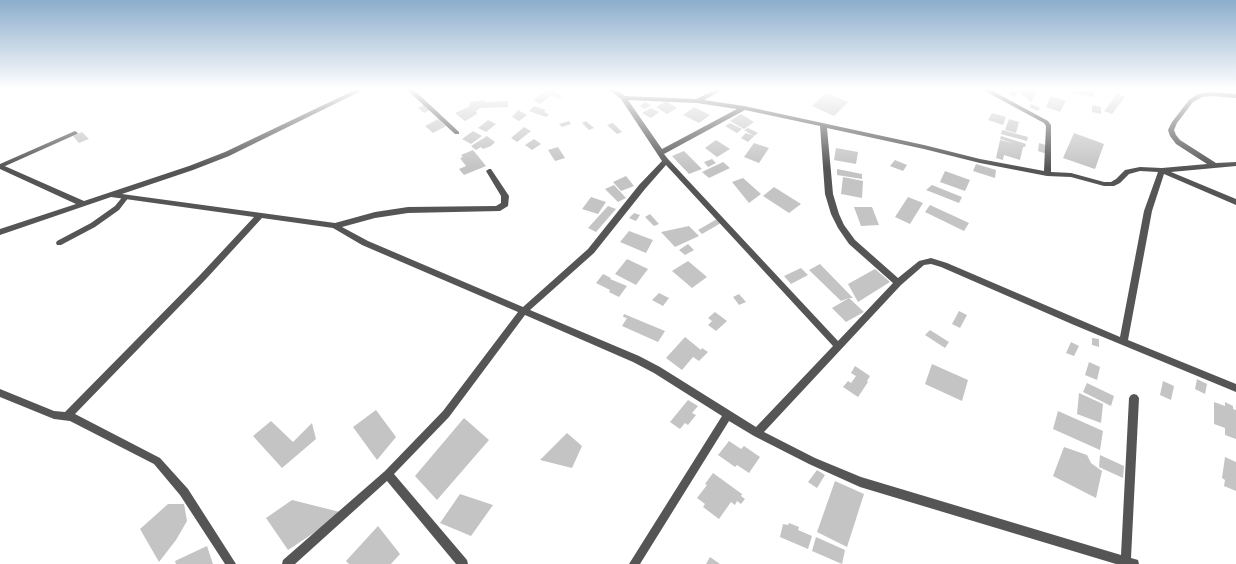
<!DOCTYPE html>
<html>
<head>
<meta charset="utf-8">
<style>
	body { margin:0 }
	canvas { display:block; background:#fff }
</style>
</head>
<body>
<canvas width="1236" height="564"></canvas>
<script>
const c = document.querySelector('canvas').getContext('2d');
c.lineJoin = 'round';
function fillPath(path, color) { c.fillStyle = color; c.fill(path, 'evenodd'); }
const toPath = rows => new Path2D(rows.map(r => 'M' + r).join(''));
fillPath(toPath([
	[549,89,563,96,558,99,552,95,540,104,533,100],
	[1018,89,1035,89,1039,90,1031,102,1017,91],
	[1070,89,1088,89,1094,91,1094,97,1070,93],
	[1013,91,1019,93,1014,97,1008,94],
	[826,93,848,102,834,116,812,106],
	[1117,94,1125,97,1112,114,1104,111],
	[1051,96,1066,101,1060,112,1046,107],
	[485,100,485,102,508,101,508,107,480,108,476,111,477,114,465,121,455,113,468,107,469,108,470,102],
	[666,101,677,108,667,114,656,107],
	[645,102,651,105,645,109,640,106],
	[1031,104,1040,108,1038,111,1029,107],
	[424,105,430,110,424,113,418,108],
	[1092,105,1101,107,1101,114,1092,112],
	[534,106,546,110,544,112,549,114,546,117,529,111],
	[694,107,710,115,699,123,683,115],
	[651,108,659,112,651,118,642,113],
	[518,110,527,115,519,121,512,117],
	[992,113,1006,117,1003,125,988,120],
	[741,114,754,122,744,129,730,121],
	[438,119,446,126,433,133,425,126],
	[1009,119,1019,122,1016,133,1005,130],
	[488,120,496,124,486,132,478,128],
	[569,121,571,124,562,127,559,124],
	[586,121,594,128,589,130,582,123],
	[613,123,622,132,617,134,607,125],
	[730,123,742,129,737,133,725,126],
	[524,127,531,131,517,142,511,138],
	[748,128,758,133,754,136,744,130],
	[1002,130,1028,137,1027,141,1001,134],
	[473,131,482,136,471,144,462,139],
	[82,132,89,139,79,143,73,136],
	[746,133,754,136,748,142,741,138],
	[1074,133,1104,144,1095,169,1063,158],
	[487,136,495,142,491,146,483,149,481,147,476,150,471,146],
	[1001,136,1026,144,1025,147,1023,147,1020,160,1004,155,1003,160,996,158,1000,140,1015,144,1000,139],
	[534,139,541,144,532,150,525,145],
	[716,140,730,149,717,157,705,148],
	[754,143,769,148,759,163,744,157],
	[1039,143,1049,146,1047,154,1038,151],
	[558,147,565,158,555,161,548,150],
	[836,148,858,152,856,164,834,160],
	[473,150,486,166,464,175,459,169,466,166,460,158,463,157,461,155],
	[684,151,702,169,689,174,672,156],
	[712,159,716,163,708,167,704,162],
	[895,160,907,165,903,171,890,166],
	[723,162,730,168,709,178,702,172],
	[976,164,996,170,995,178,973,171],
	[837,169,862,174,862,179,837,175],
	[945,171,970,180,965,191,940,182],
	[626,176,634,186,621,191,613,182],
	[843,177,863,181,862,198,841,194],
	[743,178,761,194,749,203,732,182],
	[614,185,626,198,618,202,605,189],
	[932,185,962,197,959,203,926,190],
	[774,187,801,204,789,213,763,196],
	[591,197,606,202,598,214,582,209],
	[908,197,923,203,910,224,895,217],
	[930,205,969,223,964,231,925,212],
	[608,206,616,209,596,232,588,228],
	[854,207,872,207,879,225,861,226],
	[634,213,640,215,636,221,629,218],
	[650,214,659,224,654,226,645,217],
	[717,219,721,223,702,234,698,230],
	[689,226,699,236,675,247,661,232],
	[629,231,653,240,646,253,620,242],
	[688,244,694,250,685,255,679,250],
	[627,259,648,269,636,285,615,274],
	[688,261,707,277,692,288,672,271],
	[820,264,853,298,849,298,864,312,846,322,832,308,849,298,841,301,809,270],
	[801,268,808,275,791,284,784,276],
	[875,269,890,282,858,302,848,284],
	[603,274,611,278,610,279,627,286,619,297,609,292,610,290,596,283],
	[659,293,669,298,663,306,652,300],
	[739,294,746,302,739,305,733,297],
	[959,311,967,315,960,328,952,324],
	[715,312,727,321,716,331,708,325,712,321,708,318],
	[624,314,665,331,658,342,622,326,627,318,623,317],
	[930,330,949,342,945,348,925,335],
	[685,337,701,350,702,348,708,352,699,361,693,357,682,370,666,358],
	[1092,338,1099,339,1099,347,1092,345],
	[1071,342,1079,346,1074,356,1066,353],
	[1089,362,1100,367,1097,380,1085,375],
	[932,364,968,380,962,401,925,384],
	[855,366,870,376,867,381,868,382,858,397,843,387,848,381,851,383,856,376,851,373],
	[1197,379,1207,384,1205,394,1195,389],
	[1163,381,1174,386,1171,400,1160,395],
	[1087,383,1114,396,1111,406,1083,392],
	[1079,393,1103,404,1101,423,1077,414],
	[688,400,698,406,692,413,696,415,688,425,685,423,680,429,670,422],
	[1214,402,1225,406,1225,402,1233,406,1233,409,1236,410,1236,439,1225,435,1225,428,1214,424],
	[376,410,396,437,377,460,353,427],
	[1058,411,1103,431,1100,450,1053,429],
	[464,418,489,440,437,500,415,476],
	[271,421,293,442,312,423,316,439,282,468,253,436],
	[567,433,582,446,572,468,540,460],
	[729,441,741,449,744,446,760,457,749,473,737,465,735,467,718,455],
	[1064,447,1087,455,1091,463,1102,471,1096,498,1053,476],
	[1100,455,1124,466,1123,478,1099,467],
	[1225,457,1236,462,1236,491,1224,486,1225,480,1222,478],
	[817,470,825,475,817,488,808,482],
	[713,473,742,494,741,496,745,499,741,504,737,501,735,505,731,502,719,519,703,507,705,504,697,498,707,485,705,484],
	[835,481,864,494,847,547,817,532],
	[460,494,493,505,471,536,440,523],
	[292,500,344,513,288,550,266,518],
	[168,504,184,504,187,521,176,540,159,562,140,529],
	[789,523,799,527,798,530,812,536,808,549,780,537,783,524,788,525],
	[378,526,400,554,391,564,349,564,346,561],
	[816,537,845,550,842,564,812,551],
	[207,546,213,564,176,564,175,561],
	[710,557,720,564,706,564]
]), '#c4c4c4');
fillPath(toPath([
	[75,131,78,133,77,134,3,167,0,168,0,164,75,131],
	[124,195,126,195,129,197,119,210,95,227,61,245,57,245,56,243,57,241,91,223,115,206,124,195]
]), '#555');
fillPath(toPath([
	[357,89,365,89,229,156,193,170,122,194,335,223,375,212,408,207,496,206,501,203,501,196,486,171,489,169,491,169,509,196,508,206,500,211,408,213,375,218,342,227,368,241,523,307,588,249,639,185,662,161,621,99,608,89,615,89,625,96,696,99,717,89,725,89,704,100,744,106,924,145,980,159,1044,171,1046,126,1044,123,981,89,989,89,1048,121,1051,125,1051,172,1071,173,1104,182,1111,182,1116,179,1125,170,1140,167,1162,168,1207,164,1176,144,1170,136,1168,130,1172,122,1189,100,1198,94,1212,92,1236,94,1236,98,1212,96,1202,97,1193,102,1177,123,1174,130,1176,135,1180,140,1216,163,1236,162,1236,166,1171,172,1236,199,1236,205,1164,174,1152,211,1128,340,1236,384,1236,392,1074,325,941,267,931,264,924,265,901,285,764,432,815,458,861,477,1121,555,1129,398,1131,395,1134,394,1137,395,1139,398,1131,558,1138,560,1139,564,1116,564,860,487,809,464,754,436,729,421,640,564,629,564,722,416,654,373,633,362,525,315,449,417,394,474,467,560,468,564,456,564,387,481,295,564,282,564,283,560,385,471,443,411,518,312,362,245,333,228,262,218,206,279,75,414,160,458,188,489,236,564,225,564,180,495,154,464,70,421,54,419,0,397,0,389,54,411,65,412,200,275,254,217,111,197,0,235,0,229,76,204,0,169,0,164,84,201,189,166,225,152,357,89],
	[628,100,697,103,737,109,662,149,628,100],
	[745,110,820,126,825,194,831,214,838,228,849,244,893,283,838,341,668,159,664,154,745,110],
	[827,128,924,149,980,163,1047,176,1071,177,1104,186,1114,186,1120,183,1129,174,1140,171,1158,172,1144,211,1120,337,947,263,931,258,919,261,898,278,855,240,844,225,839,214,833,194,827,128],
	[666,165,833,346,756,427,660,367,639,356,530,310,594,253,645,189,666,165],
	[406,89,413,89,459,132,459,134,455,134,406,89]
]), '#555');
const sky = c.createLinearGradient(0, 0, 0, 168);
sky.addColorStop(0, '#8cadcc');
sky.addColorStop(0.53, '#fff');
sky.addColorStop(1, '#ffffff00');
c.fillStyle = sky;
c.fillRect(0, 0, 1236, 168);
</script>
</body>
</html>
